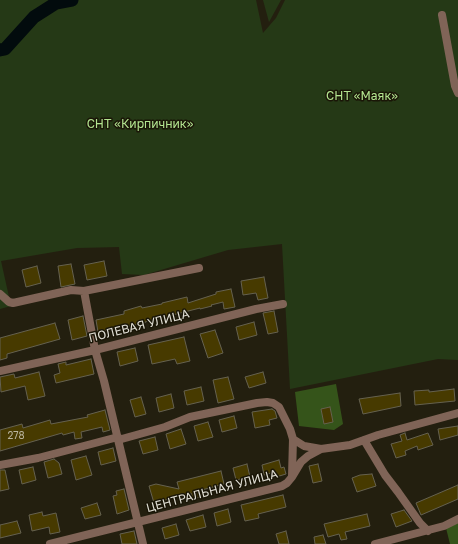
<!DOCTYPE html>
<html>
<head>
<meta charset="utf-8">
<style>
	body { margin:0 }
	canvas { display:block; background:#231f0f }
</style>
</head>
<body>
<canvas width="458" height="544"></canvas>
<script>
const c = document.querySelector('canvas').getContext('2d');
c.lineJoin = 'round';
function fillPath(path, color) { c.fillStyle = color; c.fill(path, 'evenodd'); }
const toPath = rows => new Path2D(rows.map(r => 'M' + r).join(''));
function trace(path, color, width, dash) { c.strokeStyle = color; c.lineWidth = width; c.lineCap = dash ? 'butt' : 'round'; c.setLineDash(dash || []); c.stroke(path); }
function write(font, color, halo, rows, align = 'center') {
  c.font = font + ' "Golos Text",sans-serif'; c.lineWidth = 3; c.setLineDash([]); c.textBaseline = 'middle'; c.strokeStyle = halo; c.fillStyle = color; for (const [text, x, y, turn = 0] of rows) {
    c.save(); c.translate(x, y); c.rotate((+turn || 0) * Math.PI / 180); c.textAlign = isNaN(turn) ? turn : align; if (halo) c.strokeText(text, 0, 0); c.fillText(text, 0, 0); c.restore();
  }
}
fillPath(toPath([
	[0,0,64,0,56,1,32,16,4,48,0,49],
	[72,0,256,0,263,33,276,18,285,0,458,0,458,360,438,359,290,389,282,244,228,250,144,275,122,274,119,247,77,248,1,261,11,306,0,309,0,50,5,49,34,17,56,3],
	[263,0,281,0,269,22]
]), '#253916');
fillPath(toPath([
	[336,384,343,424,334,430,299,426,295,392],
	[458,522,458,544,450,544,446,528]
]), '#35541a');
trace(toPath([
	[0,50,5,49,34,17,56,3,72,0]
]), '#020b0d', 13);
const building = toPath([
	[104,261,107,276,87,280,84,265,104,261],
	[71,264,75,284,61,287,58,266,71,264],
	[37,266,41,283,26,287,22,270,37,266],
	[264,277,268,298,258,300,256,293,243,295,241,281,264,277],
	[231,289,235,307,224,309,223,302,211,305,212,306,200,309,200,308,145,322,145,323,98,332,96,320,124,314,124,311,141,306,142,308,162,304,162,303,187,297,188,303,216,294,216,292,231,289],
	[274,311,278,332,268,334,263,313,274,311],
	[83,316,87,336,72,340,68,320,83,316],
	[254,322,257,335,239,340,236,327,254,322],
	[55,323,60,339,7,354,7,358,0,360,0,338,55,323],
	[215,330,223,353,208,358,200,334,215,330],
	[184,337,190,361,177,364,175,359,152,364,148,345,184,337],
	[135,348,138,361,120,366,117,352,135,348],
	[91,359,94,374,56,383,54,375,60,373,58,364,66,362,66,365,91,359],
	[39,372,45,396,28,400,25,386,1,392,0,377,14,374,15,378,39,372],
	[263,372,266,383,249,388,245,377,263,372],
	[228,377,234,399,218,403,213,380,228,377],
	[201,387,204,401,187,405,184,391,201,387],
	[454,389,455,401,415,405,414,391,429,390,429,392,454,389],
	[400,393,401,406,363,414,359,399,400,393],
	[171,394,174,408,159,412,156,398,171,394],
	[141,397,146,414,135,417,130,400,141,397],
	[330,407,333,422,324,424,321,409,330,407],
	[272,409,275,411,277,418,269,420,270,425,255,428,252,412,272,409],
	[105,410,110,430,103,432,102,427,81,432,82,438,75,439,74,432,63,435,62,433,0,451,0,430,22,424,23,428,50,420,51,424,88,417,87,415,105,410],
	[234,416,237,428,222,432,219,420,234,416],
	[208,422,213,437,198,441,194,426,208,422],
	[458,426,458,435,440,440,438,429,458,426],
	[181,429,186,444,170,449,166,434,181,429],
	[405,433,407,440,428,433,433,445,418,450,417,446,405,451,406,455,396,458,391,444,402,441,400,435,405,433],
	[155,437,158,450,143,454,139,441,155,437],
	[113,448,116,461,101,465,98,452,113,448],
	[86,456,92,475,76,480,71,460,86,456],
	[54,459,59,463,62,474,48,478,44,462,54,459],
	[279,460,281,468,284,467,286,474,276,477,274,472,264,475,262,465,279,460],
	[247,464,250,477,236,480,233,468,247,464],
	[318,464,322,481,313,483,309,466,318,464],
	[33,467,36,480,22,484,19,470,33,467],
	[0,470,5,470,9,489,0,491,0,470],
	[221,471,224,484,198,491,200,497,193,499,191,493,154,503,149,486,156,484,179,489,177,482,221,471],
	[372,474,376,486,357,492,352,478,360,475,372,474],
	[458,485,458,499,421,515,416,503,458,485],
	[124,489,129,510,117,514,113,496,117,495,116,491,124,489],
	[283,495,286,507,258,514,259,518,245,521,241,505,283,495],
	[97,503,101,515,85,519,81,508,97,503],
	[228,509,231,522,217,526,214,513,228,509],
	[404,510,412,521,396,527,391,514,404,510],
	[42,512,43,516,56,513,60,532,50,534,49,527,32,531,29,515,42,512],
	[367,514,370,526,345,532,347,539,341,540,339,534,328,537,324,524,367,514],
	[203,515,206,527,190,531,186,520,203,515],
	[17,521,21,533,0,538,0,525,17,521],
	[176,524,179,535,165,539,162,528,176,524],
	[134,531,137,544,122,544,120,534,134,531],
	[286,531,289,544,279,544,276,534,286,531],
	[323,535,326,544,315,544,314,537,323,535]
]);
fillPath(building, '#473a00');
trace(building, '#65614f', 1);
trace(toPath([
	[442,15,455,86,458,93],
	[84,291,95,350,104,381,143,544],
	[0,294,9,302,13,303,71,290,84,291,199,268],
	[0,371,95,350,256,309,283,304],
	[293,439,304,446,321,449],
	[118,440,165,427,190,417,257,403,267,402,273,403,279,407,290,429,293,439,292,476],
	[364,440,385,475,398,492,420,523,428,531],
	[0,465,38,458,118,437],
	[50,544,282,486,287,483,292,477,301,462,308,456,321,449,350,445,378,435,458,413],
	[375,544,444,526,458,519]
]), '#806457', 8);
write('10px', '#bab59f', null, [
	["278",16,436]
]);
write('12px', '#b3e590', '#1a1607', [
	["СНТ «Маяк»",362,96],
	["СНТ «Кирпичник»",140,124]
]);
write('12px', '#e0ded4', '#1a1607', [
	["ПОЛЕВАЯ УЛИЦА",139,326,-14],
	["ЦЕНТРАЛЬНАЯ УЛИЦА",212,491,-15]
]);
</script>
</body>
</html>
